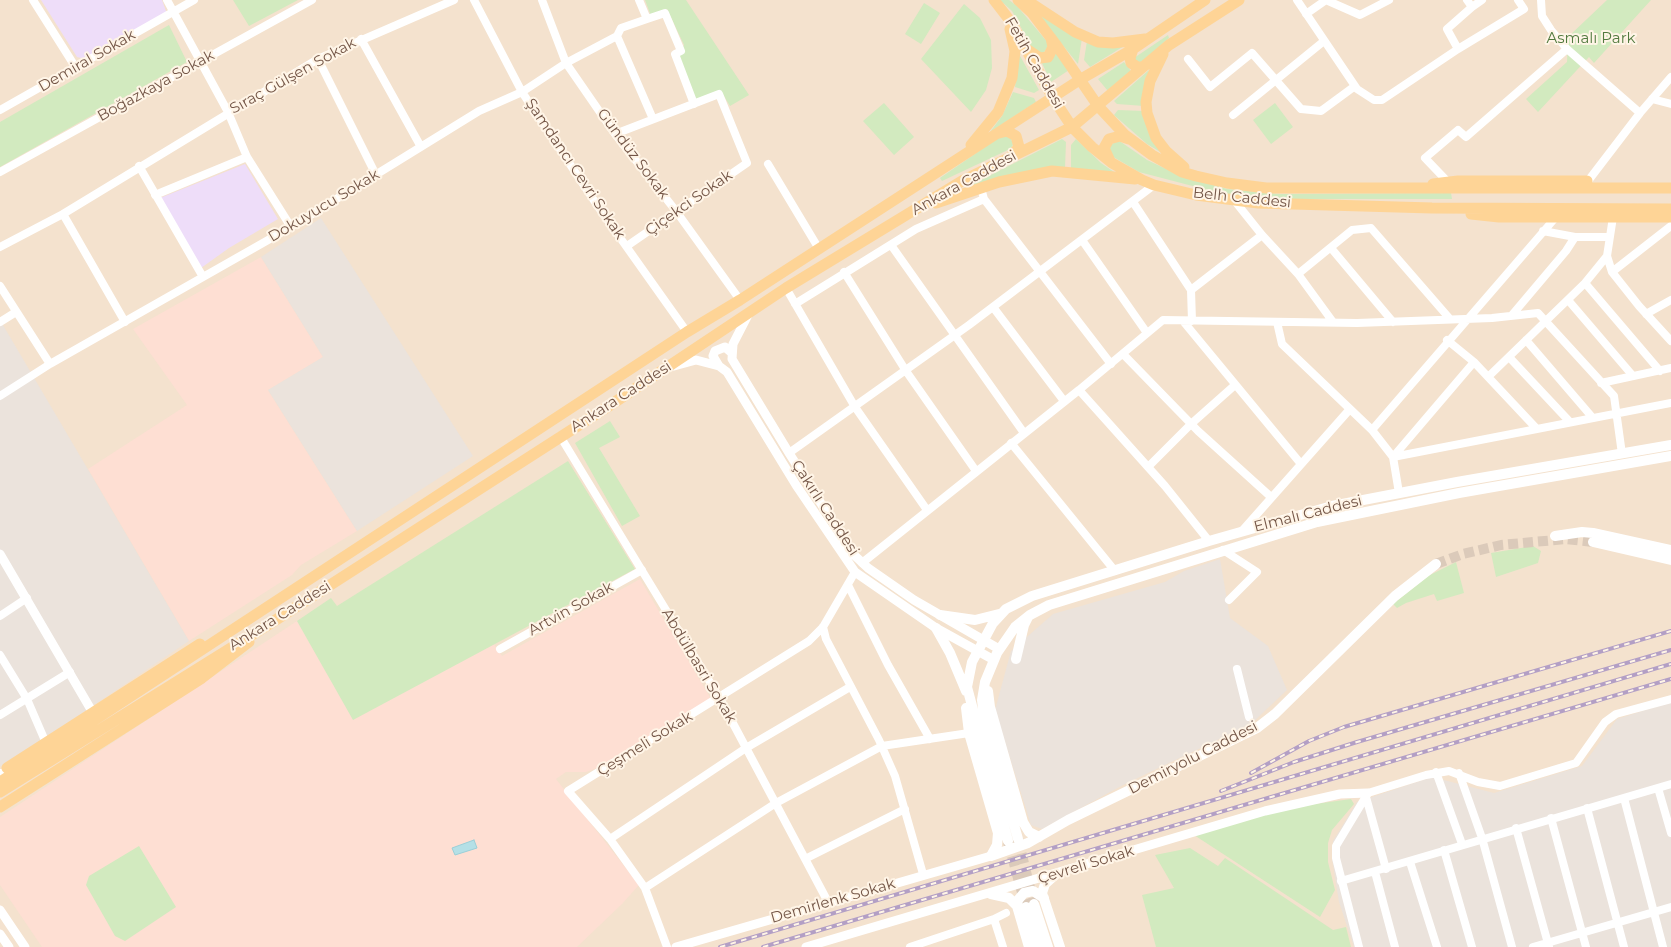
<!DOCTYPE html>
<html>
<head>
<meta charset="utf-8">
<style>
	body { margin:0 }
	canvas { display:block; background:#fdf1e0 }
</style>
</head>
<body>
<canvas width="1671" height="947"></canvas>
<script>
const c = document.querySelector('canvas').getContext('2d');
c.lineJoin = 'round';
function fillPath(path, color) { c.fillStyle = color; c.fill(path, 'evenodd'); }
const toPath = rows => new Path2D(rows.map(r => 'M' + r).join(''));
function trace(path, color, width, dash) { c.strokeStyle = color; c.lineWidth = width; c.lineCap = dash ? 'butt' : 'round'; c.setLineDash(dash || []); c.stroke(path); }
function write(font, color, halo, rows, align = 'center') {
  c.font = font + ' Montserrat,sans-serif'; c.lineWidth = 4; c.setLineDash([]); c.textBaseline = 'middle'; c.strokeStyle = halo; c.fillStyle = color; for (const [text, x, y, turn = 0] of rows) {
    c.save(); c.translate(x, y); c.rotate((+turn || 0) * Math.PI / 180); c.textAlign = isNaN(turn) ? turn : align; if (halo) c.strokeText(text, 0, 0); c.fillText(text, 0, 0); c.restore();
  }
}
fillPath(toPath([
	[0,0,1671,0,1671,947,0,947]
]), '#f4e2ce');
fillPath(toPath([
	[261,257,323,357,268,390,357,531,301,565,292,575,189,641,88,469,187,405,133,329],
	[568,461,635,569,494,644,502,656,640,579,711,699,603,766,586,772,566,772,556,779,639,885,622,904,577,947,42,947,0,885,0,817,297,621,327,674]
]), '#fedfd3');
fillPath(toPath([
	[321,218,473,456,357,531,268,390,323,357,261,257],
	[0,320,189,641,7,764,0,766],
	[1220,559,1230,618,1268,646,1287,690,1251,724,1123,785,1042,829,1031,825,995,710,1011,651,1053,614,1165,582,1184,571],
	[1671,702,1671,947,1354,947,1339,902,1332,859,1333,841,1357,802,1432,777,1494,793,1582,766,1617,719]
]), '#ebe3dc');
fillPath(toPath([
	[41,0,162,0,167,14,85,59,77,57],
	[245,164,278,219,229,248,201,268,160,198]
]), '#eeddf9');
fillPath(toPath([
	[233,0,298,0,249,26],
	[645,0,686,0,749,95,730,106,722,93,697,102,678,57,684,45,667,9,651,16],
	[1000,0,1009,0,1017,6,1049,44,1042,56,1031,46,1012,11],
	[1607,0,1651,0,1594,63,1589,57,1538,112,1526,99,1567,62,1568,37],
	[924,3,940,13,921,44,905,34],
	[964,4,980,18,991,40,992,68,986,90,971,112,921,59],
	[1036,12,1082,38,1078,64],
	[169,25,187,62,0,167,0,122],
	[1168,35,1169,38,1139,64,1134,58],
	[1087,41,1124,46,1090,67,1084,60],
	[1056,53,1069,70,1051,82,1041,61],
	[1019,54,1039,90,1034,93,1015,87],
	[1124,62,1131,71,1108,91,1098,79],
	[1149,70,1144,106,1117,104,1114,101],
	[1013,92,1034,98,1036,102,990,132,1002,116],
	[884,103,914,137,894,155,863,121],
	[1275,103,1293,127,1271,144,1253,120],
	[1118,110,1144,111,1162,153,1147,144,1114,115],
	[1006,135,1011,138,1013,145,1010,149,942,181,940,178,1001,136],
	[1062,139,1066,142,1065,168,959,191],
	[1076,139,1101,163,1114,172,1071,168,1071,145],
	[1118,140,1147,160,1177,174,1227,189,1280,194,1451,193,1452,199,1281,199,1227,195,1139,172,1110,155,1108,147],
	[610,421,620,437,599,448,640,516,622,526,575,443],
	[568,461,635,569,353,720,297,621,331,598,337,606],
	[1533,546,1541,551,1538,563,1496,577,1491,553],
	[1456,562,1464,593,1437,601,1434,594,1406,603,1397,608,1393,604,1428,576],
	[1351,799,1354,804,1332,830,1328,843,1328,862,1335,890,1320,917,1194,835,1293,807],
	[139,846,176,907,125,941,115,936,86,885,89,876],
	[1190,848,1218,866,1225,858,1333,930,1346,927,1351,947,1156,947,1142,895,1174,888,1155,855]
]), '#d2eabf');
const water = toPath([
	[474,840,477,848,455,855,452,848,474,840]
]);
fillPath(water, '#b5e0e6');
trace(water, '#9bd0d8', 1);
trace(toPath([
	[1436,564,1463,554,1501,545,1566,539,1593,542],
	[1018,839,1034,904],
	[1008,842,1026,907]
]), '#dbcaba', 10, [10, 5]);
trace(toPath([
	[33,0,76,68],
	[167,0,228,112,247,157,291,227],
	[474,0,522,92,599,208,687,332],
	[542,0,566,63,615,134,676,211,740,300],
	[639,0,647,19,665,13,681,51,675,54,694,104],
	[1297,0,1357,89,1374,100,1382,100,1458,49,1447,29,1472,7],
	[1326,0,1360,15,1389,0],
	[1467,0,1472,7,1482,0],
	[1541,0,1542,16,1551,30,1567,49,1640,113],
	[1306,14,1326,0],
	[617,36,653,119],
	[361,39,421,147],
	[1458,49,1524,9,1518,0],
	[318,59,376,175],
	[1188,59,1210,87,1252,53,1301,109,1321,111,1355,86],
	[1652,99,1671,104],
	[0,110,194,0],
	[1233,115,1324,41],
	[615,134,719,94,747,163,627,246],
	[768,164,819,249],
	[139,166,203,277],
	[0,172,312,0],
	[1447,181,1425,158,1458,130,1466,137,1567,49],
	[1588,181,1640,113,1671,77],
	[981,188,984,199,1111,364],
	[155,195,247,157],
	[1234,200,1262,235,1298,274,1333,322],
	[1133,202,1191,290,1192,321],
	[63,214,125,322],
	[1613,217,1607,256,1612,272,1639,306,1671,341],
	[1575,237,1609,237],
	[1082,240,1147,333],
	[891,245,1024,433],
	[0,247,63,214,318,59,454,0],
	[1331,248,1393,322],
	[844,272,906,371,976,471],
	[1612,272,1671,226],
	[1298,274,1352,230,1371,228,1450,319],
	[1585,283,1660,371],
	[0,286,50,364],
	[786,288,855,407,927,510],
	[1191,290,1262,235],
	[1568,300,1633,376],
	[795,304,916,229,984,199],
	[993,307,1064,401],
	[1646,314,1671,300],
	[1512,315,1566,251,1575,237,1543,231],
	[1183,321,1301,464],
	[0,322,16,312],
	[1277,322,1282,344,1372,430,1393,457,1399,493],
	[1447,340,1474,362,1393,457,1671,403],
	[1526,340,1592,417],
	[1123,354,1198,431,1271,497],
	[1509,357,1569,421],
	[1474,362,1536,428],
	[1488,377,1585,283,1607,256],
	[1601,383,1671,368],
	[1079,390,1163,320,1357,323,1492,318,1538,313,1614,396,1622,454],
	[0,396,50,364,291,227,479,111,522,92,566,63,617,36,621,28,647,19],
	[1372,430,1556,217],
	[560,436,719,697,828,902],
	[1011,443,1115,571],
	[789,453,969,325,1154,185],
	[1148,467,1191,424,1235,385],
	[1242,531,1350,409],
	[1223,550,1257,572,1229,600],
	[862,563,1079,390,1165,486,1209,541],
	[848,585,888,665,930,739],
	[0,616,27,598],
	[823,627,826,639,879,740,895,776,923,874],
	[500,649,642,570],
	[0,655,27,699,46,743],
	[1237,669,1249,717],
	[0,715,70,672],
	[1436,772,1462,844],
	[0,773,1,773],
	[1459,773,1482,838,1512,947],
	[1658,788,1671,833],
	[1366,797,1386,869],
	[1624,798,1663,947],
	[1587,808,1624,947],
	[1551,818,1586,947],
	[1516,828,1549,947],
	[610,839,746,748,850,687],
	[1444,850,1472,947],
	[805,859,905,809],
	[1410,862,1437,947],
	[1375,872,1395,947],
	[1341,881,1671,784],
	[645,888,776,803,882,746,969,733],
	[994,919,1003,947],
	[667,947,645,888,610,839,568,791,809,641,823,627,855,572],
	[910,947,994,919,1006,913],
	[1359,947,1336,858,1336,846,1368,793,1426,775,1449,771,1478,782,1500,786,1576,763,1605,722,1616,714,1671,699],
	[1533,947,1671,907]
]), '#fff', 8);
trace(toPath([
	[748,315,733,344,732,359,789,453,853,554,868,568,914,600,999,649],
	[674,366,696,360,719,366,727,372,796,485,855,572,936,628,994,660],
	[719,366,713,356,715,351,725,347,732,353],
	[0,554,93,713],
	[0,910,25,947],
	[0,934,9,947],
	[676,947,991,856],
	[806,947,1265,811,1340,794,1368,793]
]), '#fff', 9);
trace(toPath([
	[1555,536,1582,532,1593,533,1671,550],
	[1593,542,1671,560],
	[940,615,975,620,999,614],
	[936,628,950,653,966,691],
	[1016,659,1024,625,1028,617],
	[988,691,990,707,1023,822,1029,832,1039,837],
	[966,708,969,733,998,833,997,845,991,856],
	[1018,839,984,717,982,700,985,682,997,653,1015,627,1030,615,1049,605,1317,522,1459,493,1671,456],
	[1008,841,967,687,972,662,993,623,1006,609,1032,596,1209,541,1332,506,1457,482,1671,445],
	[991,856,1028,843,1068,820,1257,728,1275,714,1395,596,1436,564],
	[1055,875,1045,884,1042,893,1060,947],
	[991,894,1009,898,1017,906],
	[1034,904,1048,947],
	[1026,907,1038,947],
	[1029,947,1017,906,1018,900,1024,893,1033,891,1044,898]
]), '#fff', 10);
trace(toPath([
	[994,0,1011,22,1053,98,1072,127,1092,147,1112,163,1142,180,1154,185,1196,195,1258,203,1432,208,1671,209],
	[1018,0,1032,13,1057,46,1098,106,1125,135,1152,155,1182,172,1196,176,1227,183,1266,188,1671,188],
	[1026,0,1075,32,1098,42,1113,43,1145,39],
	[1133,49,1130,58,1131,63,1139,68,1146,65],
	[1028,50,1040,58,1048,57,1053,47,1051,38],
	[1163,54,1150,81,1146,102,1147,113,1156,138,1166,151,1184,167],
	[999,133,1007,131,1016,136,1019,147,1012,155],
	[971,145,998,112,1012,78,1015,51,1010,29],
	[1110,161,1104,148,1109,139,1120,136,1129,139],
	[1433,184,1458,181,1587,181],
	[936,203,999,182,1052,171,1135,179],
	[1471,214,1499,217,1671,217],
	[7,768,200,644],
	[0,782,687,332,740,300,1081,79,1133,49,1205,0],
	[0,792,271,623,615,402,786,288,962,181,1072,127,1169,45,1239,0],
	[0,807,202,678,249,642]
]), '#fed496', 11);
const rail = toPath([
	[1251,773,1309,741,1344,727,1671,631],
	[1221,791,1294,762,1357,742,1671,650],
	[720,947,1671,664],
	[763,947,1671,679]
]);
trace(rail, '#b39fc5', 4);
trace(rail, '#fff5e7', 2, [5.5]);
write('15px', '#527a3f', '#fff5e7', [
	["Asmalı Park",1591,39]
]);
write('15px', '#745647', '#fff5e7', [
	["Demiral Sokak",87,61,-30],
	["Fetih Caddesi",1034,63,60],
	["Sıraç Gülşen Sokak",293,76,-29],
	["Boğazkaya Sokak",156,86,-29],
	["Gündüz Sokak",633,154,53],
	["Şamdancı Cevri Sokak",575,169,56],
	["Ankara Caddesi",964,183,-29],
	["Belh Caddesi",1242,198,6],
	["Çiçekci Sokak",689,203,-35],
	["Dokuyucu Sokak",324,206,-31],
	["Ankara Caddesi",621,397,-33],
	["Çakırlı Caddesi",825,508,57],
	["Elmalı Caddesi",1308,514,-14],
	["Artvin Sokak",571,609,-29],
	["Ankara Caddesi",280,616,-32],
	["Abdülbasri Sokak",699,666,59],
	["Çeşmeli Sokak",645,744,-32],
	["Demiryolu Caddesi",1193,758,-27],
	["Çevreli Sokak",1086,865,-17],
	["Demirlenk Sokak",833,901,-16]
]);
</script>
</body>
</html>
